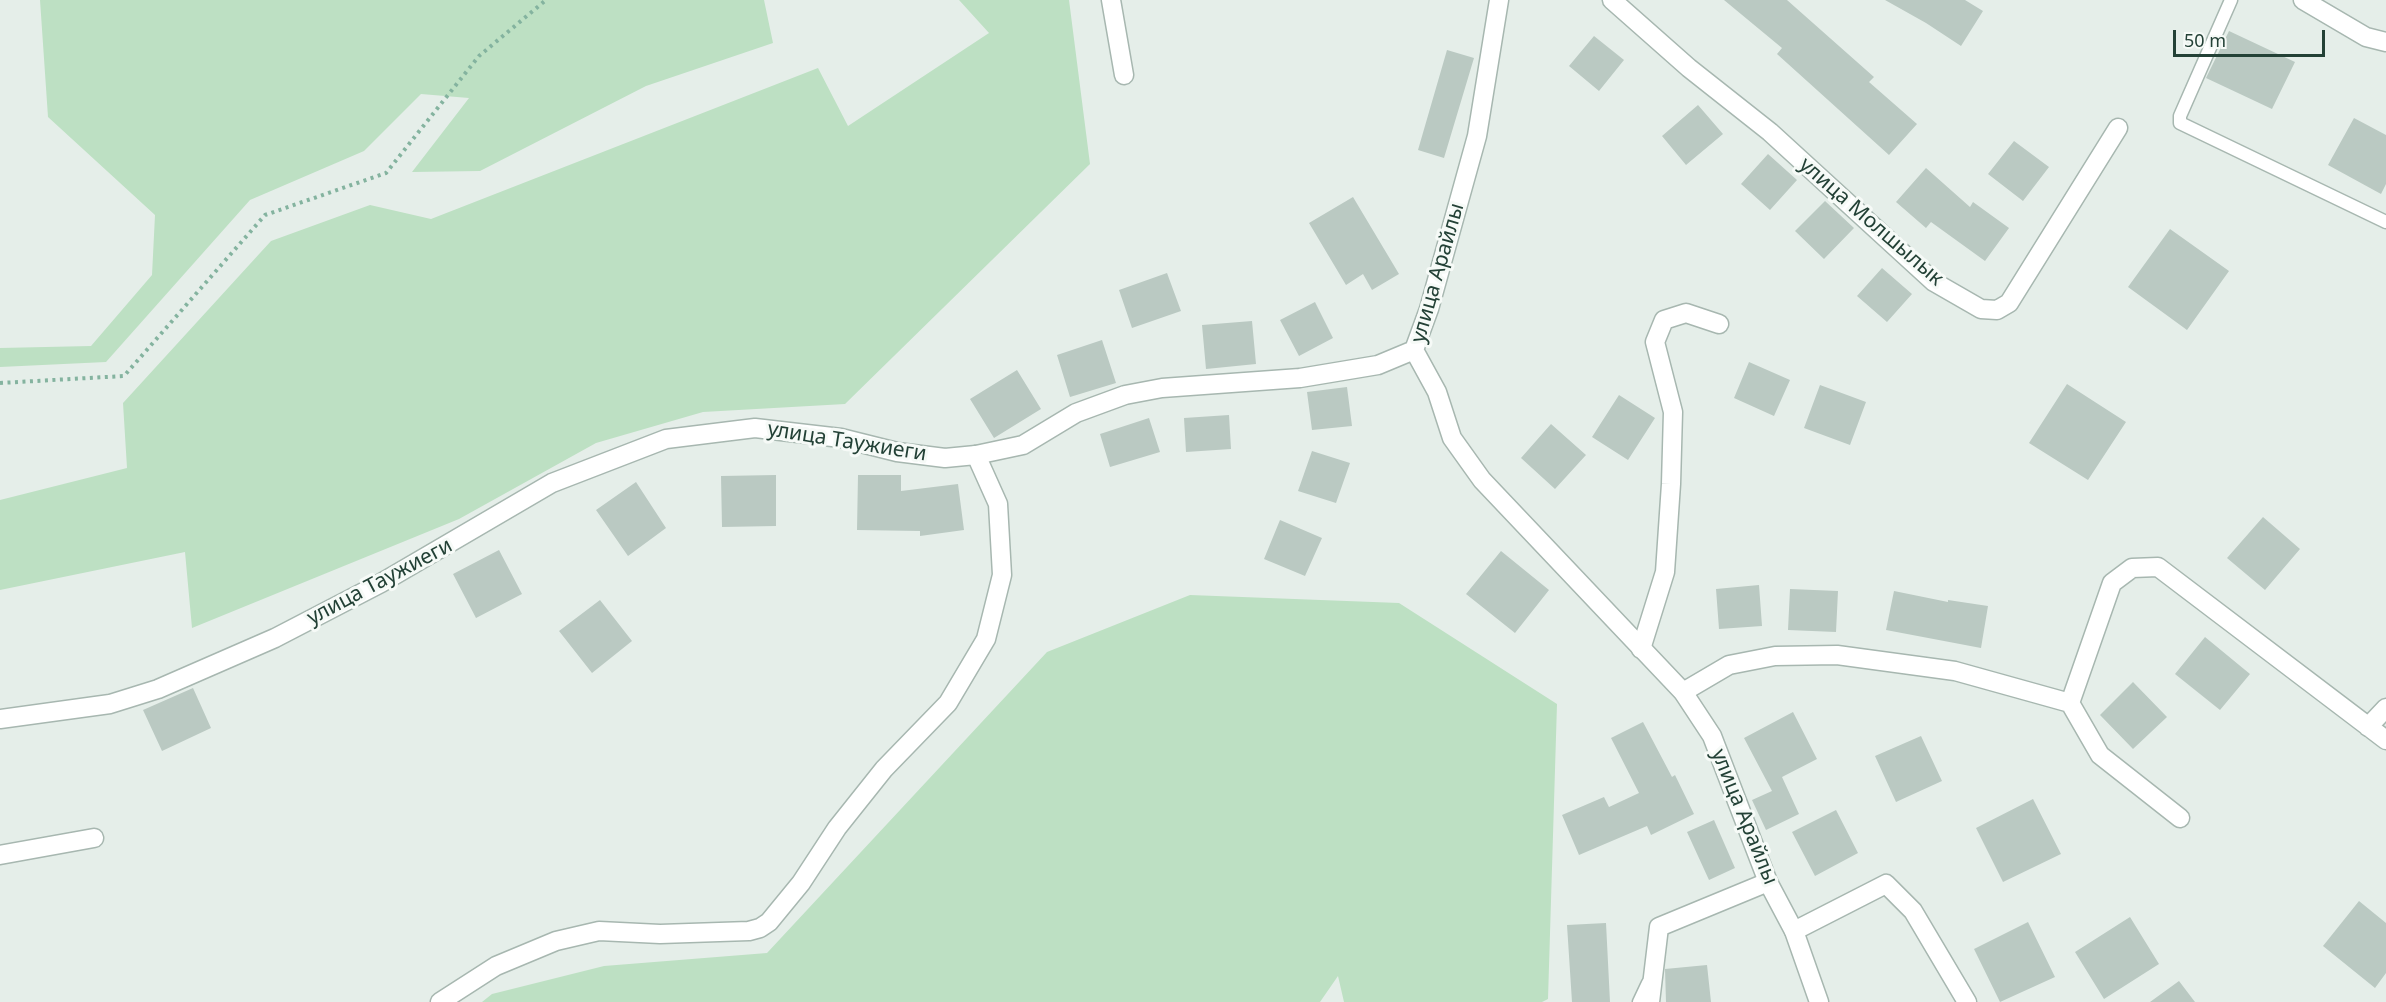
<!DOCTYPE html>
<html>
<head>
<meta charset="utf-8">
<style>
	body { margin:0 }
	#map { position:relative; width:2386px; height:1002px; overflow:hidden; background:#e5eee9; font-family:"Noto Sans",sans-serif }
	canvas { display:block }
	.scale { position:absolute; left:2173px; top:30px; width:152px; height:27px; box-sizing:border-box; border:3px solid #234136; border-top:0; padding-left:8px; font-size:18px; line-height:21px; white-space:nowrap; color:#234136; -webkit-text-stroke:4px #f6faf7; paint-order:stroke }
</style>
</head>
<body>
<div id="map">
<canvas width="2386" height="1002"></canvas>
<div class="scale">50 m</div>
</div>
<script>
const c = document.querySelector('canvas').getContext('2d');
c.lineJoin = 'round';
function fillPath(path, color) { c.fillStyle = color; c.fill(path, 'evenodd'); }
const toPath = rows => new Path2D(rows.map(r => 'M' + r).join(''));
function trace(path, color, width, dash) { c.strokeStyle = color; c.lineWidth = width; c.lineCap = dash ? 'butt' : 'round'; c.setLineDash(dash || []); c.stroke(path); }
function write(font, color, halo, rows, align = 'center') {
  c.font = font + ' "Noto Sans",sans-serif'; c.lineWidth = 6; c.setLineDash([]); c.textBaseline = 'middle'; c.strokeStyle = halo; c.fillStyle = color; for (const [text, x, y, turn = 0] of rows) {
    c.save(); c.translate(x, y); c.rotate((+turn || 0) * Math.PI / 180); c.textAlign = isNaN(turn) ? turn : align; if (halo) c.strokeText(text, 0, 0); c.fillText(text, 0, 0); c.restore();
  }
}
fillPath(toPath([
	[40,0,764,0,773,43,646,86,480,171,412,172,469,98,421,94,364,151,250,200,106,362,0,367,0,348,91,346,152,275,155,215,48,117],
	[959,0,1069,0,1090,164,845,404,703,412,596,443,459,519,192,628,185,552,0,590,0,500,127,468,123,403,271,241,370,205,431,219,818,68,848,126,989,33],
	[1190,595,1399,603,1557,704,1548,999,1542,1002,1344,1002,1338,976,1320,1002,482,1002,492,994,604,966,767,953,1047,652]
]), '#bde0c3');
fillPath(toPath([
	[1724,0,1787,0,1874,77,1869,82,1917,124,1889,155,1777,54,1782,48],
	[1885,0,1965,0,1983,11,1961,46,1926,23],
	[2229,31,2295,62,2272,109,2206,78],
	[1594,36,1624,60,1599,91,1569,66],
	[1447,50,1474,58,1444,158,1418,150],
	[1698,105,1723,134,1686,165,1662,136],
	[2354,118,2386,135,2386,184,2381,194,2328,165],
	[2014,141,2049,167,2023,201,1988,174],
	[1768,154,1797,180,1770,210,1741,184],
	[1926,168,1970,207,1973,202,2009,228,1985,261,1931,222,1926,228,1896,202],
	[1353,197,1399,274,1372,290,1363,274,1346,285,1309,223],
	[1825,201,1854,228,1824,259,1795,231],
	[2170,229,2229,271,2187,330,2128,287],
	[1882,268,1912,294,1887,322,1857,296],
	[1167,273,1181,311,1132,328,1119,290],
	[1315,302,1333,338,1299,356,1280,320],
	[1252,321,1256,364,1206,369,1202,325],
	[1102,340,1116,383,1070,397,1057,355],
	[1749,362,1790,380,1774,416,1734,398],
	[1017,370,1041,409,994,438,970,399],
	[2067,384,2126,422,2088,480,2029,443],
	[1820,385,1866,402,1850,445,1804,428],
	[1347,387,1352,426,1312,430,1307,392],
	[1619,395,1655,418,1628,460,1592,437],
	[1229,415,1231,449,1186,452,1184,418],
	[1149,418,1160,452,1110,467,1100,434],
	[1551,424,1586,455,1555,489,1521,458],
	[1312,451,1350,463,1336,503,1298,491],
	[776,475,776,526,722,527,721,476],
	[858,475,901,475,901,491,958,484,964,530,920,536,920,531,857,530],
	[636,482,666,528,628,556,596,510],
	[2263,517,2300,549,2265,590,2227,558],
	[1280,520,1322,538,1305,576,1264,559],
	[499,550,522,594,476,618,453,574],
	[1501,551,1549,590,1515,633,1466,594],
	[1759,585,1762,626,1719,629,1716,589],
	[1790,589,1838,591,1836,632,1788,630],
	[1894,591,1948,602,1948,600,1988,606,1981,648,1886,630],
	[600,600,632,641,592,673,559,631],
	[2205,637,2250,674,2220,710,2175,674],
	[2133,682,2167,717,2133,749,2100,715],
	[193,688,211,728,162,751,143,710],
	[1793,712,1817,759,1782,777,1799,814,1766,830,1752,800,1772,791,1744,738],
	[1643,722,1672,777,1675,775,1694,814,1651,835,1647,826,1579,855,1562,815,1604,797,1609,807,1639,793,1611,738],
	[1921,736,1942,781,1896,802,1875,756],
	[2033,799,2061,854,2003,882,1976,828],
	[1836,810,1858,853,1815,876,1792,832],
	[1714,820,1735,868,1709,880,1687,832],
	[2359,901,2386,923,2386,973,2375,988,2323,946],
	[2130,917,2159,964,2104,999,2075,952],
	[2028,922,2055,977,2000,1002,1974,949],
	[1606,923,1610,1002,1572,1002,1567,925],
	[1707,965,1711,1002,1666,1002,1665,969],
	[2179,981,2195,1002,2150,1002]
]), '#bac9c2');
const service = toPath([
	[2231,0,2180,116,2180,123,2386,222],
	[1639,1002,1648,983]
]);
const minor = toPath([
	[1111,0,1124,75],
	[1612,0,1689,68,1770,132,1934,282,1981,309,1997,310,2009,303,2118,128],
	[2303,0,2366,37,2386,42],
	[1641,649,1665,572,1671,484,1673,412,1655,342,1664,320,1686,313,1719,324],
	[1683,692,1729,665,1775,656,1837,655,1955,671,2070,703,2100,755,2180,818],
	[2070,703,2112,583,2132,568,2158,567,2386,740],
	[2368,727,2386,708],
	[0,855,94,838],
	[1794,931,1886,884,1913,911,1967,1002],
	[440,1002,496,966,556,941,599,931,660,934,749,931,760,928,769,922,801,883,837,828,884,769,948,703,986,639,1002,575,998,504,976,455],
	[1650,1002,1659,927,1768,882]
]);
const tertiary = toPath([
	[1499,0,1477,136,1429,309,1414,350,1437,392,1452,438,1482,480,1683,692,1712,736,1768,882,1794,931,1819,1002],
	[0,719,110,704,158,689,275,638,381,583,552,483,666,439,755,428,841,438,897,452,945,458,976,455,1023,445,1076,413,1125,395,1162,388,1300,378,1378,365,1414,350]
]);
trace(service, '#a7b7b0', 15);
trace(minor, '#a7b7b0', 21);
trace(tertiary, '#a7b7b0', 21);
trace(toPath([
	[0,383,124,376,265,215,386,173,479,56,546,0]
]), '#84b39f', 4, [3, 4.5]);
trace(service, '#fff', 12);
trace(minor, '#fff', 18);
trace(tertiary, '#fff', 18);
write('21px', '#234136', '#f6faf7', [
	["улица Молшылык",1871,222,41],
	["улица Арайлы",1438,273,-74],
	["улица Таужиеги",847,442,9],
	["улица Таужиеги",380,582,-28],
	["улица Арайлы",1744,817,68]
]);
</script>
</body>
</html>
